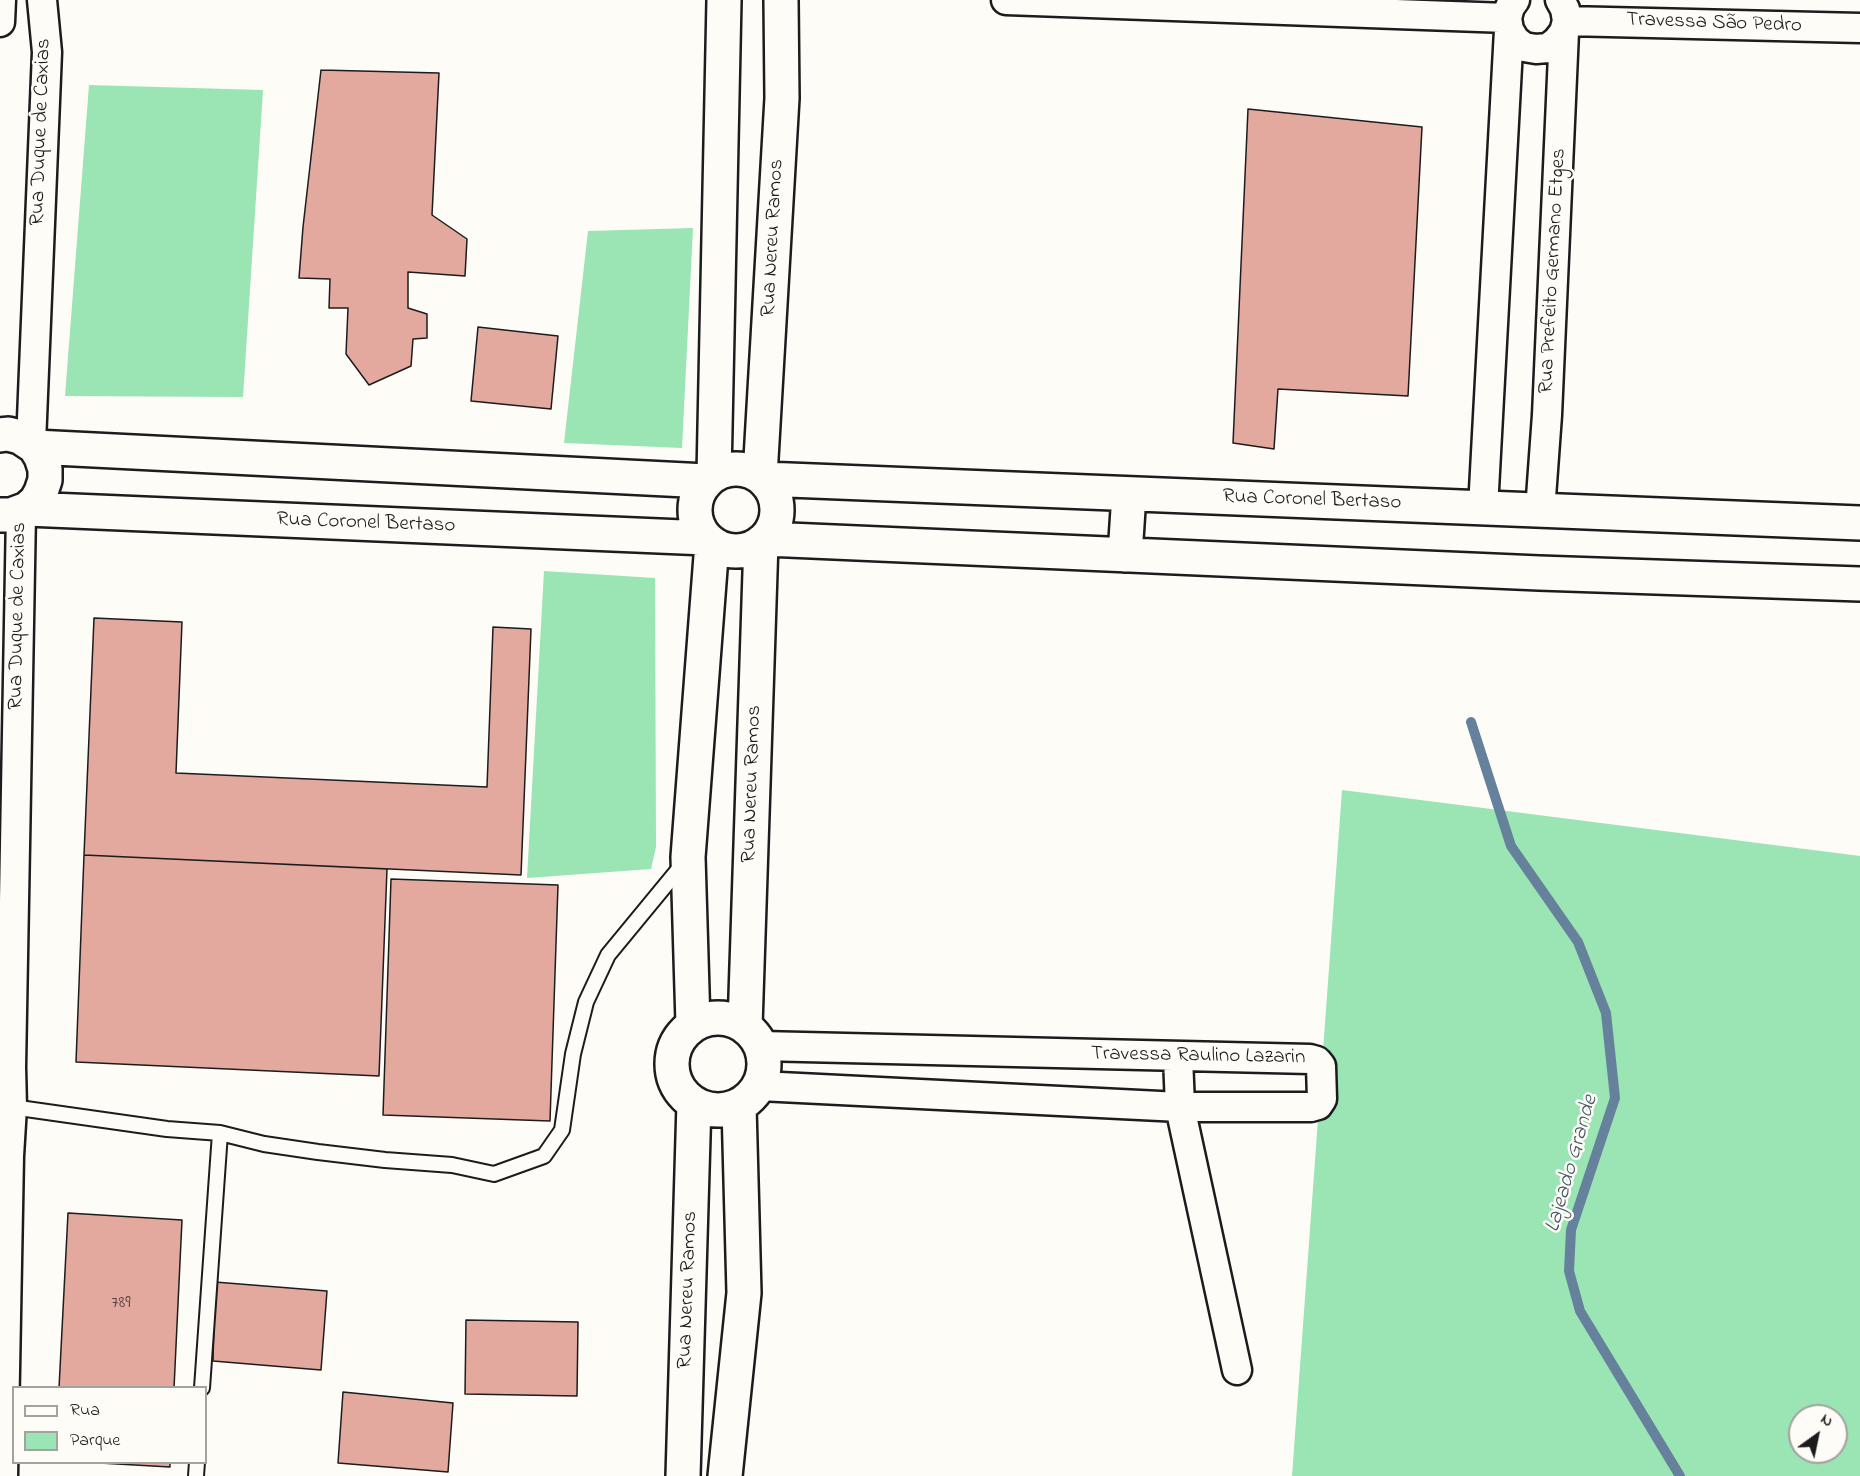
<!DOCTYPE html>
<html>
<head>
<meta charset="utf-8">
<style>
	body { margin:0 }
	#map { position:relative; width:1860px; height:1476px; overflow:hidden; background:#fdfcf7; font-family:"Indie Flower",sans-serif }
	canvas { display:block }
	.legend { position:absolute; left:12px; top:1386px; width:195px; height:78px; box-sizing:border-box; background:#fdfcf7; border:2px solid #a3a29f; margin:0; padding:8px 10px; list-style:none; font-size:18px; color:#1c1c1c }
	.legend li { display:flex; align-items:center; gap:12px; height:30px }
	.legend b { width:30px; border:2px solid #a3a29f }
	.north { position:absolute; left:1788px; top:1404px; width:60px; height:60px; box-sizing:border-box; background:#fdfcf7; border:2px solid #a3a29f; border-radius:50%; rotate:33deg; font-size:16px; font-weight:700; line-height:24px; text-align:center; color:#1c1c1c }
	.north::after { content:''; display:block; margin:auto; width:21px; height:27px; background:#1c1c1c; clip-path:polygon(50% 0,100% 100%,50% 72%,0 100%) }
</style>
</head>
<body>
<div id="map">
<canvas width="1860" height="1476"></canvas>
<ul class="legend">
<li><b style="height:8px;background:#fdfcf7"></b>Rua</li>
<li><b style="height:16px;background:#9be4b3"></b>Parque</li>
</ul>
<div class="north">N</div>
</div>
<script>
const c = document.querySelector('canvas').getContext('2d');
c.lineJoin = 'round';
function fillPath(path, color) { c.fillStyle = color; c.fill(path, 'evenodd'); }
const toPath = rows => new Path2D(rows.map(r => 'M' + r).join(''));
function trace(path, color, width, dash) { c.strokeStyle = color; c.lineWidth = width; c.lineCap = dash ? 'butt' : 'round'; c.setLineDash(dash || []); c.stroke(path); }
function write(font, color, halo, rows, align = 'center') {
  c.font = font + ' "Indie Flower",sans-serif'; c.lineWidth = 5; c.setLineDash([]); c.textBaseline = 'middle'; c.strokeStyle = halo; c.fillStyle = color; for (const [text, x, y, turn = 0] of rows) {
    c.save(); c.translate(x, y); c.rotate((+turn || 0) * Math.PI / 180); c.textAlign = isNaN(turn) ? turn : align; if (halo) c.strokeText(text, 0, 0); c.fillText(text, 0, 0); c.restore();
  }
}
fillPath(toPath([
	[89,85,263,90,243,397,65,396],
	[693,228,682,448,564,443,588,231],
	[544,571,655,578,656,847,651,869,527,878],
	[1342,790,1860,856,1860,1476,1292,1476],
	[1800,1416,1836,1416,1836,1452,1800,1452]
]), '#9be4b3');
trace(toPath([
	[1471,722,1511,846,1578,942,1606,1013,1615,1098,1571,1230,1569,1271,1580,1311,1680,1476]
]), '#66819c', 10);
const building = toPath([
	[321,70,439,73,432,215,467,239,465,276,408,272,408,308,427,314,427,338,413,339,411,366,369,385,346,354,348,308,329,308,330,279,299,278,303,227,321,70],
	[1248,109,1422,127,1408,396,1278,389,1274,449,1233,443,1248,109],
	[478,327,558,336,551,409,471,401,478,327],
	[94,618,182,622,176,773,487,787,493,627,531,629,521,875,84,855,94,618],
	[84,855,387,869,379,1076,76,1062,84,855],
	[391,879,558,885,550,1121,383,1115,391,879],
	[68,1213,182,1220,174,1388,59,1388,68,1213],
	[215,1282,327,1291,321,1370,213,1361,215,1282],
	[466,1320,578,1322,577,1396,465,1394,466,1320],
	[343,1392,453,1403,448,1472,338,1463,343,1392],
	[82,1462,170,1462,170,1467,82,1462]
]);
fillPath(building, '#e3a99f');
trace(building, '#1c1c1c', 1.5);
const lane = toPath([
	[12,1107,167,1129,220,1133,264,1144,318,1152,385,1160,452,1165,494,1174,544,1156,562,1130,573,1054,586,1002,608,955,683,864],
	[202,1388,220,1133],
	[196,1476,197,1462]
]);
const street = toPath([
	[1006,0,1507,18],
	[1515,0,1510,7,1507,18,1509,30,1515,40,1524,47,1536,49,1548,48,1557,41,1564,32,1567,21,1565,9,1560,0],
	[1567,21,1860,28],
	[0,22,1,0],
	[31,443,47,52,42,0],
	[1483,508,1509,30],
	[1540,511,1547,415,1564,32],
	[1178,1057,1180,1107,1237,1370],
	[760,1086,1180,1107,1311,1107,1318,1105,1322,1099,1321,1066,1317,1061,1310,1059,761,1046],
	[3,1476,9,1156,12,1107,11,1067,21,512]
]);
const secondary = toPath([
	[0,435,8,434,20,437,35,447,41,457,45,469,45,480,41,492,36,501,27,509,11,515,0,515],
	[35,447,706,481],
	'695 510a41 41 0 1 1 82 0a41 41 0 1 1-82 0Z',
	[714,475,724,0],
	[760,476,782,98,781,0],
	[764,479,1860,523],
	[27,509,706,538],
	[766,539,1539,573,1860,584],
	[1125,555,1129,494],
	'672 1064a46 46 0 1 1 92 0a46 46 0 1 1-92 0Z',
	[693,1024,688,857,712,543],
	[745,1026,761,542],
	[683,1476,694,1103],
	[725,1476,744,1293,739,1106]
]);
trace(lane, '#1c1c1c', 18);
trace(street, '#1c1c1c', 33);
trace(secondary, '#1c1c1c', 38);
trace(lane, '#fdfcf7', 14);
trace(street, '#fdfcf7', 28);
trace(secondary, '#fdfcf7', 33);
write('18px', '#4e3f3d', null, [
	["789",121,1304]
]);
write('21px', '#1c1c1c', '#fdfcf7', [
	["Travessa São Pedro",1714,24,2],
	["Rua Duque de Caxias",42,132,-88],
	["Rua Nereu Ramos",774,238,-87],
	["Rua Prefeito Germano Etges",1554,271,-87],
	["Rua Coronel Bertaso",1312,501,2],
	["Rua Coronel Bertaso",366,524,2],
	["Rua Duque de Caxias",19,616,-89],
	["Rua Nereu Ramos",753,784,-88],
	["Travessa Raulino Lazarin",1198,1057,1],
	["Rua Nereu Ramos",689,1290,-88]
]);
write('italic 22px', '#475767', '#fdfcf7', [
	["Lajeado Grande",1573,1164,-74]
]);
</script>
</body>
</html>
